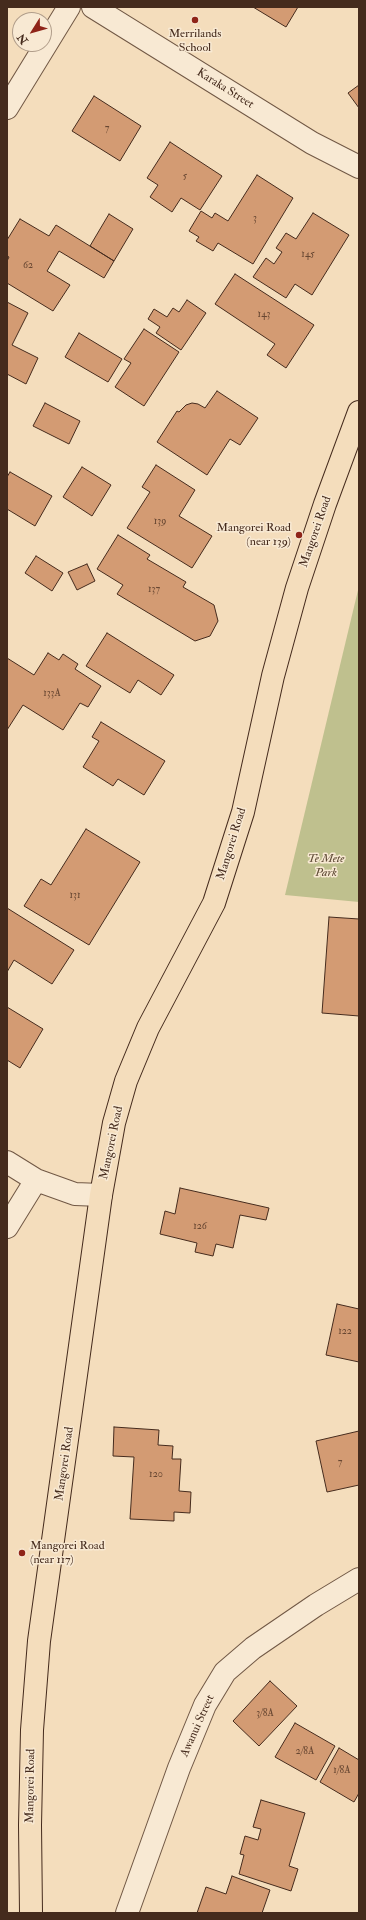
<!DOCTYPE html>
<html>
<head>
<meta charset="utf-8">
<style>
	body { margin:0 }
	#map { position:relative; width:366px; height:1920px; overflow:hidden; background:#f4ddbc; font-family:"IM FELL Double Pica",serif }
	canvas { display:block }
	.frame { position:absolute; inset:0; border:8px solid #452b1d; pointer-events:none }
	.north { position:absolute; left:12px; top:12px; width:40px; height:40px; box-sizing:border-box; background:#f8e9d3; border:1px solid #b09d8a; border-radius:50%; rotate:233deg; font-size:11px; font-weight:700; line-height:16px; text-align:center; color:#452b1d }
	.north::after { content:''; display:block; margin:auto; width:14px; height:18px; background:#8f2418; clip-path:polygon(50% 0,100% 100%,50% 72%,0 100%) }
</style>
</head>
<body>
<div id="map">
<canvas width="366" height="1920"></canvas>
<div class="frame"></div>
<div class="north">N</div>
</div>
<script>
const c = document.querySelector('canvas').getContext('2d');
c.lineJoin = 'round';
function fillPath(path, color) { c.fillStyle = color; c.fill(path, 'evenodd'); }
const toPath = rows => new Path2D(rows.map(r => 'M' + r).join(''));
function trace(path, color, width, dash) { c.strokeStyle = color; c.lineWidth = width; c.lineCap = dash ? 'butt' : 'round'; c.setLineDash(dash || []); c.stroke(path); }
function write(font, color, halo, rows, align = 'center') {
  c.font = font + ' "IM FELL Double Pica",serif'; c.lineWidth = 3; c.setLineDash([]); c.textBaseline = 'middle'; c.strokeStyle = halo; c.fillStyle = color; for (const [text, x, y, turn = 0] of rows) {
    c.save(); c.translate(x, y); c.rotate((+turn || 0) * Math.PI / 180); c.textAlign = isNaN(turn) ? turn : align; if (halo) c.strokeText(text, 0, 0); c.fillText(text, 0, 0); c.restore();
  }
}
fillPath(toPath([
	[359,586,359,902,285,895]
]), '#bfc08e');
const building = toPath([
	[253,7,298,7,286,27,253,7],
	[359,85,359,108,348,93,359,85],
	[94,96,141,126,120,161,72,131,94,96],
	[170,142,222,176,200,210,181,198,172,212,150,197,158,185,147,178,170,142],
	[257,175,293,198,253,264,218,243,213,251,196,241,199,237,189,231,201,211,212,218,215,213,228,221,257,175],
	[313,213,349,235,312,295,295,284,286,298,253,277,266,258,274,264,282,252,276,248,286,233,296,239,313,213],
	[109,214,133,229,114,261,90,246,109,214],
	[20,219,49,236,56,225,114,261,104,278,59,251,47,271,70,285,53,311,7,283,7,261,9,257,7,256,7,240,20,219],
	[235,274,314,325,286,368,267,355,275,344,215,304,235,274],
	[187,300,206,313,181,350,156,333,160,327,148,319,154,309,167,317,173,308,179,312,187,300],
	[7,302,28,313,12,345,38,358,26,384,7,374,7,302],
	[144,329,179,352,144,406,115,387,131,363,124,359,144,329],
	[79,333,122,359,108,382,65,357,79,333],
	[217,391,258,418,240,445,230,439,207,475,157,442,177,411,179,412,186,405,192,403,198,404,205,408,217,391],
	[45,403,80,421,69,444,33,426,45,403],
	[156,465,195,490,179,516,212,536,192,568,127,528,150,492,142,487,156,465],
	[82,467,111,485,92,516,63,497,82,467],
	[10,472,52,496,35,526,7,509,7,477,10,472],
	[118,535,150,555,147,559,186,582,183,587,214,605,218,621,210,636,195,641,117,594,123,585,97,569,118,535],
	[36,556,63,573,52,591,25,573,36,556],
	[87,564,95,581,77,590,68,572,87,564],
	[107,633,174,675,161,695,138,680,130,693,86,666,107,633],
	[48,653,59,660,63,654,78,664,75,669,101,686,88,707,80,703,63,730,23,705,7,730,7,658,34,675,48,653],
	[101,722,165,761,144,795,118,779,113,786,83,767,99,741,92,737,101,722],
	[86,829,140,862,89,945,24,906,41,879,51,885,86,829],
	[7,908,74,950,52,984,14,960,7,972,7,908],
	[329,917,359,919,359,1016,322,1013,329,917],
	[7,1007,43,1029,20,1068,7,1060,7,1007],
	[180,1188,269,1208,266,1220,240,1215,233,1248,216,1244,213,1256,195,1252,197,1243,160,1234,165,1211,175,1214,180,1188],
	[337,1304,359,1309,359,1362,326,1355,337,1304],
	[114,1427,159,1430,158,1445,173,1446,172,1459,181,1459,179,1491,191,1492,190,1513,174,1512,174,1521,130,1519,134,1457,113,1456,114,1427],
	[359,1431,359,1485,327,1492,316,1441,359,1431],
	[270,1681,297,1706,259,1746,233,1721,270,1681],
	[295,1723,335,1746,316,1780,275,1757,295,1723],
	[339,1748,359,1760,359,1793,354,1802,320,1782,339,1748],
	[261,1800,305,1813,289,1866,298,1869,291,1891,239,1874,244,1855,240,1854,245,1836,258,1840,261,1829,253,1827,261,1800],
	[232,1876,270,1890,262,1913,197,1913,206,1887,226,1894,232,1876]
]);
fillPath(building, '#d39b73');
trace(building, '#452b1d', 1);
const minor = toPath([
	[93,7,312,143,359,167],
	[7,108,69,7],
	[7,1162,36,1180,75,1194,101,1195],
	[7,1227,36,1180],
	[127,1913,179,1768,205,1705,225,1672,253,1648,316,1605,359,1579]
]);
const major = toPath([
	[31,1913,30,1825,32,1730,39,1641,101,1195,114,1123,126,1081,148,1028,214,903,243,812,273,676,297,588,325,504,359,412]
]);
trace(minor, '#715845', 24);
trace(major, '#452b1d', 24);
trace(minor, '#f8e9d3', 22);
trace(major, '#f4ddbc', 22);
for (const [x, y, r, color] of [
	[195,20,4,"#8f2418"],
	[299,535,4,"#8f2418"],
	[22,1553,4,"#8f2418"]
]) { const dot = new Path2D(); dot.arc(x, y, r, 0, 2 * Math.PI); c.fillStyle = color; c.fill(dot); trace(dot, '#f8e9d3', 1.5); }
write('10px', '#684732', null, [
	["7",107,129],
	["5",185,177],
	["3",255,219],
	["145",308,255],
	["62",28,266],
	["143",264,315],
	["139",160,522],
	["137",154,590],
	["133A",52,694],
	["131",75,896],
	["126",200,1227],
	["122",345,1332],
	["7",340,1463],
	["120",156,1475],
	["3/8A",265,1714],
	["2/8A",305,1752],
	["1/8A",342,1771]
]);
write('12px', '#452b1d', '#f8e9d3', [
	["Merrilands",195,34],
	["School",195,48],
	["Mangorei Road",291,528,"right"],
	["(near 139)",291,542,"right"],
	["Mangorei Road",30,1546,"left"],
	["(near 117)",30,1560,"left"]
]);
write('12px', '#452b1d', '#f8e9d3', [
	["Karaka Street",225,89,32],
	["Mangorei Road",316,532,-71],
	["Mangorei Road",232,844,-73],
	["Mangorei Road",112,1143,-78],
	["Mangorei Road",65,1464,-82],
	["Awanui Street",198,1726,-66],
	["Mangorei Road",31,1786,-89]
]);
write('italic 12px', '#5d4934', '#f8e9d3', [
	["Te Mete",326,859],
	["Park",326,873]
]);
</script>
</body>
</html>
